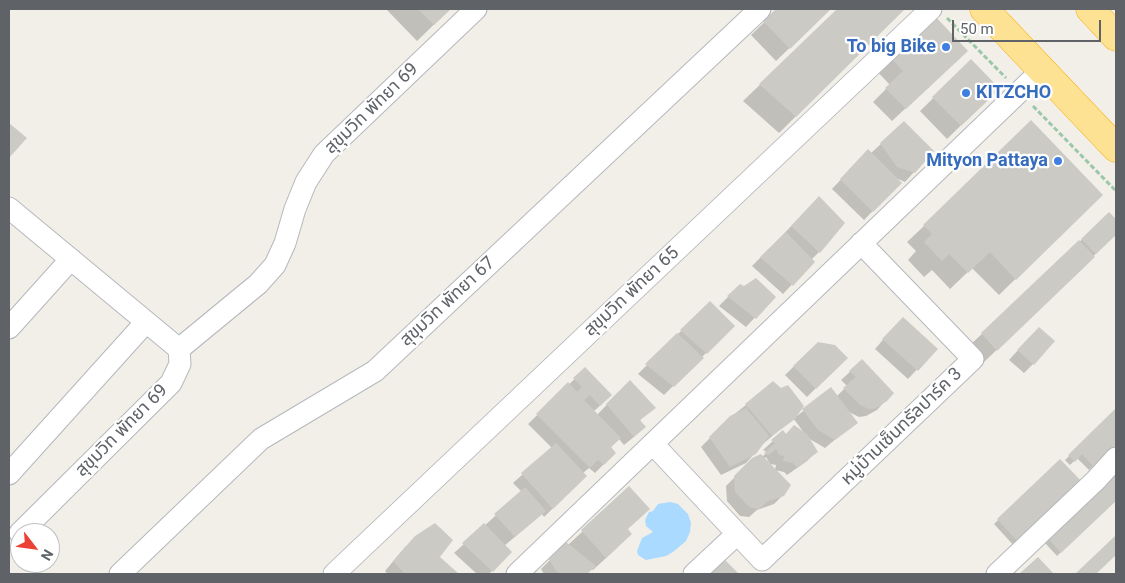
<!DOCTYPE html>
<html>
<head>
<meta charset="utf-8">
<style>
	body { margin:0 }
	#map { position:relative; width:1125px; height:583px; overflow:hidden; background:#f1efe8; font-family:Roboto,sans-serif }
	canvas { display:block }
	.frame { position:absolute; inset:0; border:10px solid #5f6368; pointer-events:none }
	.north { position:absolute; left:10px; top:523px; width:50px; height:50px; box-sizing:border-box; background:#fff; border:1px solid #bfc1c3; border-radius:50%; rotate:120deg; font-size:14px; font-weight:700; line-height:20px; text-align:center; color:#5f6368 }
	.north::after { content:''; display:block; margin:auto; width:18px; height:22px; background:#ea4335; clip-path:polygon(50% 0,100% 100%,50% 72%,0 100%) }
	.scale { position:absolute; left:952px; top:20px; width:149px; height:22px; box-sizing:border-box; border:2px solid #5f6368; border-top:0; padding-left:6px; font-size:15px; line-height:18px; white-space:nowrap; color:#5f6368; -webkit-text-stroke:4px #fff; paint-order:stroke }
</style>
</head>
<body>
<div id="map">
<canvas width="1125" height="583"></canvas>
<div class="frame"></div>
<div class="north">N</div>
<div class="scale">50 m</div>
</div>
<script>
const c = document.querySelector('canvas').getContext('2d');
c.lineJoin = 'round';
function fillPath(path, color) { c.fillStyle = color; c.fill(path, 'evenodd'); }
const toPath = rows => new Path2D(rows.map(r => 'M' + r).join(''));
function trace(path, color, width, dash) { c.strokeStyle = color; c.lineWidth = width; c.lineCap = dash ? 'butt' : 'round'; c.setLineDash(dash || []); c.stroke(path); }
function write(font, color, halo, rows, align = 'center') {
  c.font = font + ' Roboto,"Noto Sans Thai",sans-serif'; c.lineWidth = 4.5; c.setLineDash([]); c.textBaseline = 'middle'; c.strokeStyle = halo; c.fillStyle = color; for (const [text, x, y, turn = 0] of rows) {
    c.save(); c.translate(x, y); c.rotate((+turn || 0) * Math.PI / 180); c.textAlign = isNaN(turn) ? turn : align; if (halo) c.strokeText(text, 0, 0); c.fillText(text, 0, 0); c.restore();
  }
}
fillPath(toPath([
	[670,502,678,504,688,514,691,523,690,532,686,541,673,552,666,556,646,560,638,555,637,551,642,538,653,532,646,526,645,520,649,512,653,511,658,504]
]), '#aadaff');
fillPath(toPath([
	[386,9,450,9,417,41],
	[778,9,830,9,776,61,751,35],
	[839,9,904,9,779,133,743,101],
	[888,56,953,64,892,121,873,102,890,85,875,69],
	[971,61,998,89,947,139,920,111],
	[904,123,914,172,905,182,896,178,900,183,864,220,832,189,860,159,871,153],
	[819,198,819,252,811,260,813,262,783,294,752,266],
	[1085,211,999,295,972,268,950,289,932,270,924,277,908,260,916,251,907,242,924,226],
	[1109,214,1116,221,1116,233,1080,270,983,363,968,347],
	[740,285,774,297,746,327,719,306],
	[710,302,733,326,664,395,638,374],
	[894,327,936,349,908,379,875,349],
	[1030,337,1033,364,1024,373,1009,360],
	[818,343,846,358,807,397,785,375],
	[862,361,886,400,877,410,866,416,859,417,849,412,856,422,825,448,808,438,816,452,807,461,787,475,784,472,775,470,776,465,770,464,766,457,764,459,783,495,774,504,757,510,749,517,740,516,727,501,726,486,753,459,762,457,767,452,763,450,783,432,786,436,805,434,793,418,763,444,746,463,721,475,701,447,731,417,773,383,797,416,831,389,837,396,847,386,841,380],
	[585,369,602,404,594,411,597,415,621,390,654,408,639,421,635,436,624,445,619,439,610,448,615,453,595,473,589,468,583,473,586,476,544,517,542,514,504,546,510,552,489,574,477,574,454,553,522,492,513,483,552,448,528,424],
	[1116,410,1116,444,1089,470,1077,458,1070,465,1065,460],
	[1060,461,1016,548,994,524],
	[1116,469,1116,499,1057,556,1045,543],
	[629,488,626,530,618,547,593,570,591,569,585,574,544,574,541,569,566,544,568,545],
	[406,546,439,557,457,574,388,574,385,571]
]), '#0003');
fillPath(toPath([
	[418,9,451,9,434,25],
	[776,9,831,9,790,49,763,21],
	[837,9,905,9,796,117,759,84],
	[932,13,968,51,906,109,885,88,903,71,888,55],
	[971,59,1000,89,961,126,932,97],
	[1031,120,1103,195,1016,280,990,252,968,273,949,254,942,261,924,242,932,234,923,225],
	[904,121,934,151,915,173,897,167,880,143],
	[9,123,27,138,9,158],
	[868,149,902,183,873,212,840,179],
	[819,196,845,223,820,253,791,226],
	[1109,212,1116,219,1116,235,1096,254,1081,239],
	[786,232,815,262,793,286,760,257],
	[1079,240,1095,257,997,351,981,333],
	[756,278,776,297,756,319,727,296,740,284,744,286],
	[710,301,735,326,707,354,680,330],
	[903,317,938,349,918,371,882,339],
	[1039,327,1055,341,1034,365,1017,350],
	[677,333,704,358,674,387,645,364],
	[818,342,835,345,848,358,816,389,793,366],
	[862,359,894,393,887,401,876,408,869,409,860,405,843,388,856,377,849,371],
	[585,367,612,395,600,406,590,395,584,400,621,438,611,447,616,453,604,465,598,460,590,468,536,414,568,382,577,392,582,387,573,378],
	[630,380,656,408,640,420,646,427,634,437,606,404],
	[773,381,781,388,788,385,804,406,795,419,772,436,745,404],
	[831,387,858,423,835,440,818,430,802,409],
	[746,408,769,436,756,454,730,467,709,437,730,416],
	[1116,408,1116,445,1094,467,1082,454,1075,462,1068,455],
	[794,425,807,434,818,452,797,467,793,463,783,461,784,456,779,455,776,449,769,455,764,453,775,443,771,440,783,430,786,434],
	[556,443,587,476,553,509,521,473],
	[761,454,791,485,784,496,768,501,759,509,749,507,735,492,734,476,752,458],
	[1060,459,1085,485,1021,545,997,519],
	[1116,467,1116,501,1061,553,1048,538],
	[629,486,650,509,628,529,632,534,606,558,581,530],
	[525,487,546,511,515,537,494,514],
	[435,523,453,540,440,557,459,574,405,574,393,561,415,536],
	[484,523,512,552,493,572,462,543],
	[1116,535,1116,555,1096,574,1075,574],
	[566,542,596,566,587,574,561,574,556,571,549,559],
	[722,557,739,574,705,574],
	[1038,557,1054,574,1019,574]
]), '#cccac5');
const minor = toPath([
	[9,208,179,349],
	[9,328,71,259],
	[179,349,258,284,275,265,285,243,295,209,306,182,324,154,476,9],
	[653,444,762,560,973,359,861,243],
	[9,474,146,322],
	[20,533,171,383,180,364,179,349],
	[120,574,261,439,375,371,760,9],
	[334,574,931,9],
	[517,574,1042,70],
	[694,574,737,534],
	[997,574,1096,480,1116,458]
]);
const highway = toPath([
	[984,9,1116,148],
	[1090,9,1116,37]
]);
trace(minor, '#b5b8bc', 23);
trace(highway, '#f9ab00', 29);
trace(toPath([
	[947,18,1006,78],
	[1033,106,1116,191]
]), '#9cc7a9', 3, [5, 2.5]);
trace(minor, '#fff', 21);
trace(highway, '#fde293', 28);
for (const [x, y, r, color] of [
	[946,47,5,"#3f7fe0"],
	[966,93,5,"#3f7fe0"],
	[1058,161,5,"#3f7fe0"]
]) { const dot = new Path2D(); dot.arc(x, y, r, 0, 2 * Math.PI); c.fillStyle = color; c.fill(dot); trace(dot, '#fff', 2); }
write('bold 18px', '#366cbe', '#fff', [
	["To big Bike",936,47],
	["KITZCHO",976,93,"left"],
	["Mityon Pattaya",1048,161]
], 'right');
write('18px', '#5f6368', '#fff', [
	["สุขุมวิท พัทยา 69",372,109,-44],
	["สุขุมวิท พัทยา 65",632,292,-43],
	["สุขุมวิท พัทยา 67",448,302,-43],
	["หมู่บ้านเซ็นทรัลปาร์ค 3",902,427,-44],
	["สุขุมวิท พัทยา 69",122,431,-45]
]);
</script>
</body>
</html>
